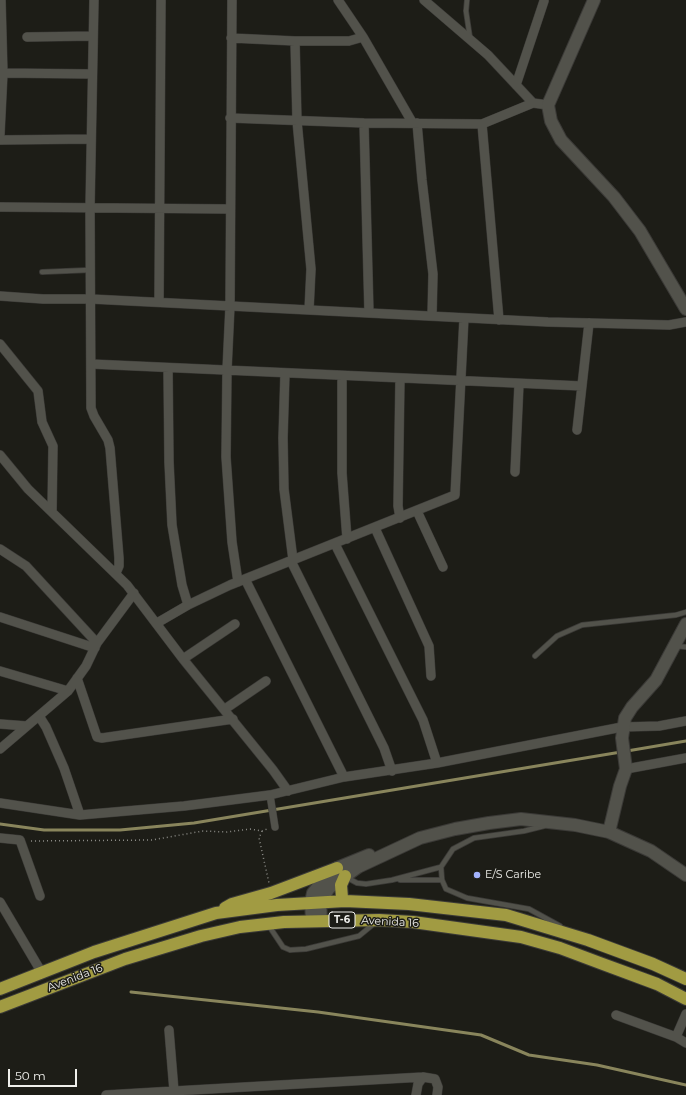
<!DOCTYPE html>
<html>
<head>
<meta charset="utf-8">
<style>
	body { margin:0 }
	#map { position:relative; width:686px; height:1095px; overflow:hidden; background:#1d1d17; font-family:Montserrat,sans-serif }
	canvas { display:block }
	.scale { position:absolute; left:8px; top:1069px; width:69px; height:18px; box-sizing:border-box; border:2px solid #efefeb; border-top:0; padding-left:5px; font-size:12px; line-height:14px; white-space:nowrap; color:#efefeb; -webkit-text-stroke:3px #1d1d17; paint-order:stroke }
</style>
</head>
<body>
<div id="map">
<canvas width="686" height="1095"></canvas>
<div class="scale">50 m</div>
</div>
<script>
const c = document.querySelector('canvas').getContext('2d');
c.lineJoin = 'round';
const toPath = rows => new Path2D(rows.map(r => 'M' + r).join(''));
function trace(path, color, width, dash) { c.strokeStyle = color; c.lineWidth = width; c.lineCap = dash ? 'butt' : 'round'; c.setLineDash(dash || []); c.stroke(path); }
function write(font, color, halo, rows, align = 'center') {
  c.font = font + ' Montserrat,sans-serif'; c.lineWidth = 3; c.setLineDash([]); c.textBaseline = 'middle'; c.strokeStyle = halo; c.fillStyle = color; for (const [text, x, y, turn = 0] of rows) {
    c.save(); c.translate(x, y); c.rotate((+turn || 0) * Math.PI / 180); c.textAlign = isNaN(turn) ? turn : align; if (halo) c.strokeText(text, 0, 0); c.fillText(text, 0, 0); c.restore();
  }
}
trace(toPath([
	[627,751,686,741],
	[0,824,44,830,120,830,194,823,621,752],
	[131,992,318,1012,481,1035,529,1055,597,1065,686,1085]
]), '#89855c', 3);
const service = toPath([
	[467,0,466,11,470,38],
	[42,272,90,270],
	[676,646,686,647],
	[535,656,557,636,582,625,676,615,686,612],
	[544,826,524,831,474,838,453,849,441,867,442,880,446,889,467,898,529,909,560,926],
	[346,877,357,883,366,884,392,880,441,867],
	[400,880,442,880],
	[269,926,283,947,290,950,306,949,359,936,376,922]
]);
const pedestrian = toPath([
	[270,795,275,827]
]);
const minor = toPath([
	[94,0,90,208,91,408,94,416,108,440,110,448,119,558,119,566,116,573],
	[232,0,230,306,227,370,226,457,232,542,238,582],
	[338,0,363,37,412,122],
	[424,0,488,55,533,103],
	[27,37,93,36],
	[231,38,295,41,349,41,363,37],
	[295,41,297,121,311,269,309,310],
	[3,73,92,74],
	[516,85,544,1],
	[230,118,364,123,482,124,533,103,548,105],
	[364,123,369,313],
	[417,123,422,180,433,274,432,316],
	[482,124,499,320],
	[0,134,3,73,1,0],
	[0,140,91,139],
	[0,207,229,209],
	[0,296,43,299,91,299,548,322,669,325,686,322],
	[159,302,161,0],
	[0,344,38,391,42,422,53,446,52,511],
	[91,364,582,386],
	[168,368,169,462,172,525,182,585,188,605],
	[285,373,283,438,284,489,293,560],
	[342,376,342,473,347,539],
	[400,378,398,506,400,518],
	[577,430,589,323],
	[0,455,28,489,127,585,183,659,273,770,288,791],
	[515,472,519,384],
	[417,511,443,567],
	[375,528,429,646,431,676],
	[335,544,423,720,437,763],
	[0,549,26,566,97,643],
	[291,561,384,748,392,771],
	[245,579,344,777],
	[0,617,95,648],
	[157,623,188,605,230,585,455,495,464,318],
	[183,659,235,624],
	[0,671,68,691],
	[77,678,97,737,102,738,233,719],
	[225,709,266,681],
	[39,716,46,727,64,768,80,815],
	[0,724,27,726],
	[0,749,68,691,86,666,97,643,134,593],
	[626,769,686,758],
	[0,803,80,815,184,806,270,795,344,777,437,763,622,727,659,726,686,721],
	[0,838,20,840,40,896],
	[0,902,42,973],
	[616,1015,676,1037,686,1043],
	[169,1030,174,1091,423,1077,435,1079,438,1087,437,1095],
	[676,1037,686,1014],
	[106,1095,174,1091,175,1095],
	[416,1095,418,1084,423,1077]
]);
const tertiary = toPath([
	[594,0,548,105,551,121,561,140,614,197,640,231,686,309],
	[609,832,620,786,626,769,622,738,625,718,632,707,656,680,686,624],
	[312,920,311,902,313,893,322,882,337,868,369,855],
	[321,920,320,902,329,888,358,867,420,838,455,829,489,823,521,819,575,825,609,832,651,851,686,875]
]);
const trunk = toPath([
	[345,876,341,885,342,898,345,901],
	[225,908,232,904,271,893,337,868],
	[0,989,94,952,216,913,277,905,345,901,409,904,506,915,588,940,653,964,686,979],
	[0,1007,125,959,201,936,240,927,284,922,379,920,413,922,521,937,560,948,600,963,657,984,686,999]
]);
trace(service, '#3b3a37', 6);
trace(pedestrian, '#3b3a37', 8);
trace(minor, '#3b3a37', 10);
trace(tertiary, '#3b3a37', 14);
trace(trunk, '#3b3a37', 14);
trace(toPath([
	[262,831,259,838,269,883],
	[31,841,152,840,203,831,227,832,250,829,262,831,267,829]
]), '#8b8b86', 1.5, [1, 3]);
trace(service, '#52524b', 4.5);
trace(pedestrian, '#52524b', 7);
trace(minor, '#52524b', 9);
trace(tertiary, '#52524b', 12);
trace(trunk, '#a19b42', 12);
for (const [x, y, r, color] of [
	[477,875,4,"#a2b2fd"]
]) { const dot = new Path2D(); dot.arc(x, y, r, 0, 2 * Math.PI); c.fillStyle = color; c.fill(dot); trace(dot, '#1d1d17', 1.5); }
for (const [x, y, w] of [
	[342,920,26]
]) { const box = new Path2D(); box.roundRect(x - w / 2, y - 8, w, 16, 3); c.fillStyle = '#1d1d17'; c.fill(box); trace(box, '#efefeb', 1); }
write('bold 10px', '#efefeb', null, [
	["T-6",342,920]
]);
write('11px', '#efefeb', '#1d1d17', [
	["E/S Caribe",485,875]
], 'left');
write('11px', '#efefeb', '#1d1d17', [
	["Avenida 16",390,922,3],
	["Avenida 16",75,978,-21]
]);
</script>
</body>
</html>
